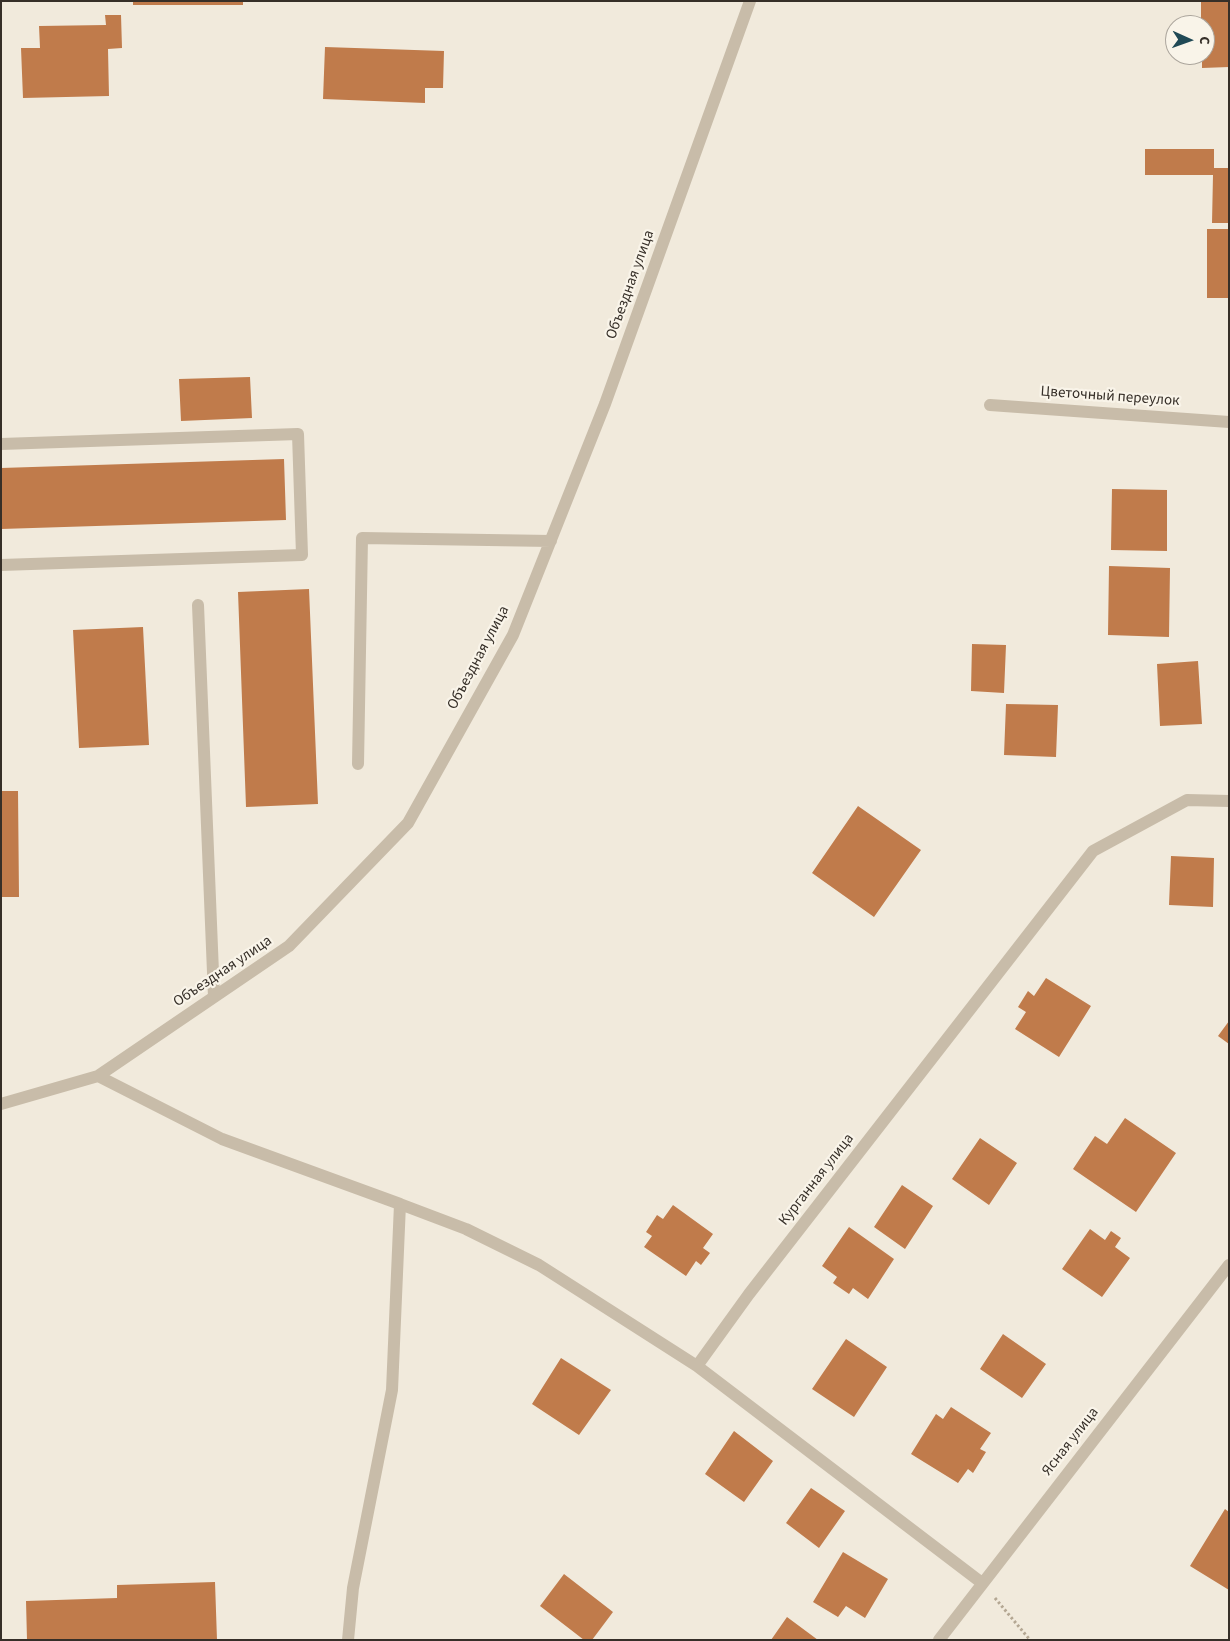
<!DOCTYPE html>
<html>
<head>
<meta charset="utf-8">
<style>
	body { margin:0 }
	#map { position:relative; width:1230px; height:1641px; overflow:hidden; background:#f1eadc; font-family:"Source Sans 3",sans-serif }
	canvas { display:block }
	.frame { position:absolute; inset:0; border:2px solid #362f28; pointer-events:none }
	.north { position:absolute; left:1165px; top:15px; width:50px; height:50px; box-sizing:border-box; background:#f9f4e9; border:1px solid #aba59c; border-radius:50%; rotate:92deg; font-size:14px; font-weight:700; line-height:20px; text-align:center; color:#362f28 }
	.north::after { content:''; display:block; margin:auto; width:18px; height:22px; background:#204955; clip-path:polygon(50% 0,100% 100%,50% 72%,0 100%) }
</style>
</head>
<body>
<div id="map">
<canvas width="1230" height="1641"></canvas>
<div class="frame"></div>
<div class="north">С</div>
</div>
<script>
const c = document.querySelector('canvas').getContext('2d');
c.lineJoin = 'round';
function fillPath(path, color) { c.fillStyle = color; c.fill(path, 'evenodd'); }
const toPath = rows => new Path2D(rows.map(r => 'M' + r).join(''));
function trace(path, color, width, dash) { c.strokeStyle = color; c.lineWidth = width; c.lineCap = dash ? 'butt' : 'round'; c.setLineDash(dash || []); c.stroke(path); }
function write(font, color, halo, rows, align = 'center') {
  c.font = font + ' "Source Sans 3",sans-serif'; c.lineWidth = 4.5; c.setLineDash([]); c.textBaseline = 'middle'; c.strokeStyle = halo; c.fillStyle = color; for (const [text, x, y, turn = 0] of rows) {
    c.save(); c.translate(x, y); c.rotate((+turn || 0) * Math.PI / 180); c.textAlign = isNaN(turn) ? turn : align; if (halo) c.strokeText(text, 0, 0); c.fillText(text, 0, 0); c.restore();
  }
}
fillPath(toPath([
	[133,1,243,1,243,5,133,5],
	[1201,1,1229,1,1229,67,1202,68,1202,55,1205,55,1205,25,1201,25],
	[105,15,121,15,122,48,108,49,109,96,23,98,21,48,40,48,39,26,106,25],
	[325,47,444,51,443,88,425,88,425,103,323,99],
	[1145,149,1214,149,1214,168,1229,168,1229,223,1212,223,1213,175,1145,175],
	[1207,229,1229,229,1229,298,1207,298],
	[250,377,252,418,181,421,179,379],
	[284,459,286,520,1,529,1,468],
	[1112,489,1167,490,1167,551,1111,550],
	[1109,566,1170,568,1169,637,1108,635],
	[309,589,318,804,246,807,238,592],
	[143,627,149,745,79,748,73,630],
	[972,644,1006,645,1004,693,971,691],
	[1198,661,1202,724,1160,726,1157,664],
	[1006,704,1058,705,1056,757,1004,755],
	[1,791,18,791,19,897,1,897],
	[858,806,921,850,874,917,812,873],
	[1171,856,1214,858,1213,907,1169,905],
	[1046,978,1091,1006,1059,1057,1015,1029,1026,1012,1018,1007,1028,991,1034,996],
	[1229,1021,1229,1044,1218,1036],
	[1125,1118,1176,1153,1136,1212,1073,1169,1095,1136,1107,1144],
	[980,1138,1017,1163,989,1205,952,1179],
	[902,1185,933,1206,905,1249,874,1227],
	[673,1205,713,1234,703,1248,710,1253,701,1265,696,1261,686,1276,644,1247,652,1236,646,1232,657,1215,663,1219],
	[849,1227,894,1259,868,1299,853,1288,849,1294,833,1283,837,1277,822,1266],
	[1090,1229,1105,1240,1111,1231,1121,1238,1115,1247,1130,1258,1102,1297,1062,1269],
	[1003,1334,1046,1364,1022,1398,980,1369],
	[846,1339,887,1367,854,1417,812,1389],
	[561,1358,611,1390,579,1435,532,1404],
	[951,1407,991,1433,980,1449,986,1452,973,1473,968,1469,958,1483,911,1454,936,1414,943,1419],
	[734,1431,773,1461,744,1502,705,1474],
	[811,1488,845,1511,819,1548,786,1523],
	[1225,1509,1229,1512,1229,1590,1190,1566],
	[843,1552,888,1579,865,1618,846,1606,838,1617,813,1602],
	[564,1574,613,1612,592,1640,584,1640,540,1606],
	[215,1582,217,1640,27,1640,26,1601,117,1598,117,1585],
	[787,1617,818,1640,771,1640]
]), '#c07b4b');
trace(toPath([
	[995,1598,1030,1640]
]), '#b4a793', 3, [2.5, 2.5]);
trace(toPath([
	[990,405,1229,422],
	[1,444,298,434,302,555,1,565],
	[198,605,214,997],
	[358,764,362,538,551,541],
	[98,1076,222,1139,400,1204,392,1390,353,1588,348,1640],
	[1,1104,98,1076,289,946,408,823,513,635,605,404,750,1],
	[400,1204,466,1229,539,1265,697,1366],
	[982,1583,697,1366,749,1294,1093,851,1187,800,1229,801],
	[939,1640,1229,1265]
]), '#c8bca9', 12);
write('15px', '#362f28', '#f9f4e9', [
	["Объездная улица",631,285,-70],
	["Цветочный переулок",1110,397,4],
	["Объездная улица",479,658,-62],
	["Объездная улица",223,972,-34],
	["Курганная улица",817,1180,-52],
	["Ясная улица",1071,1442,-52]
]);
</script>
</body>
</html>
